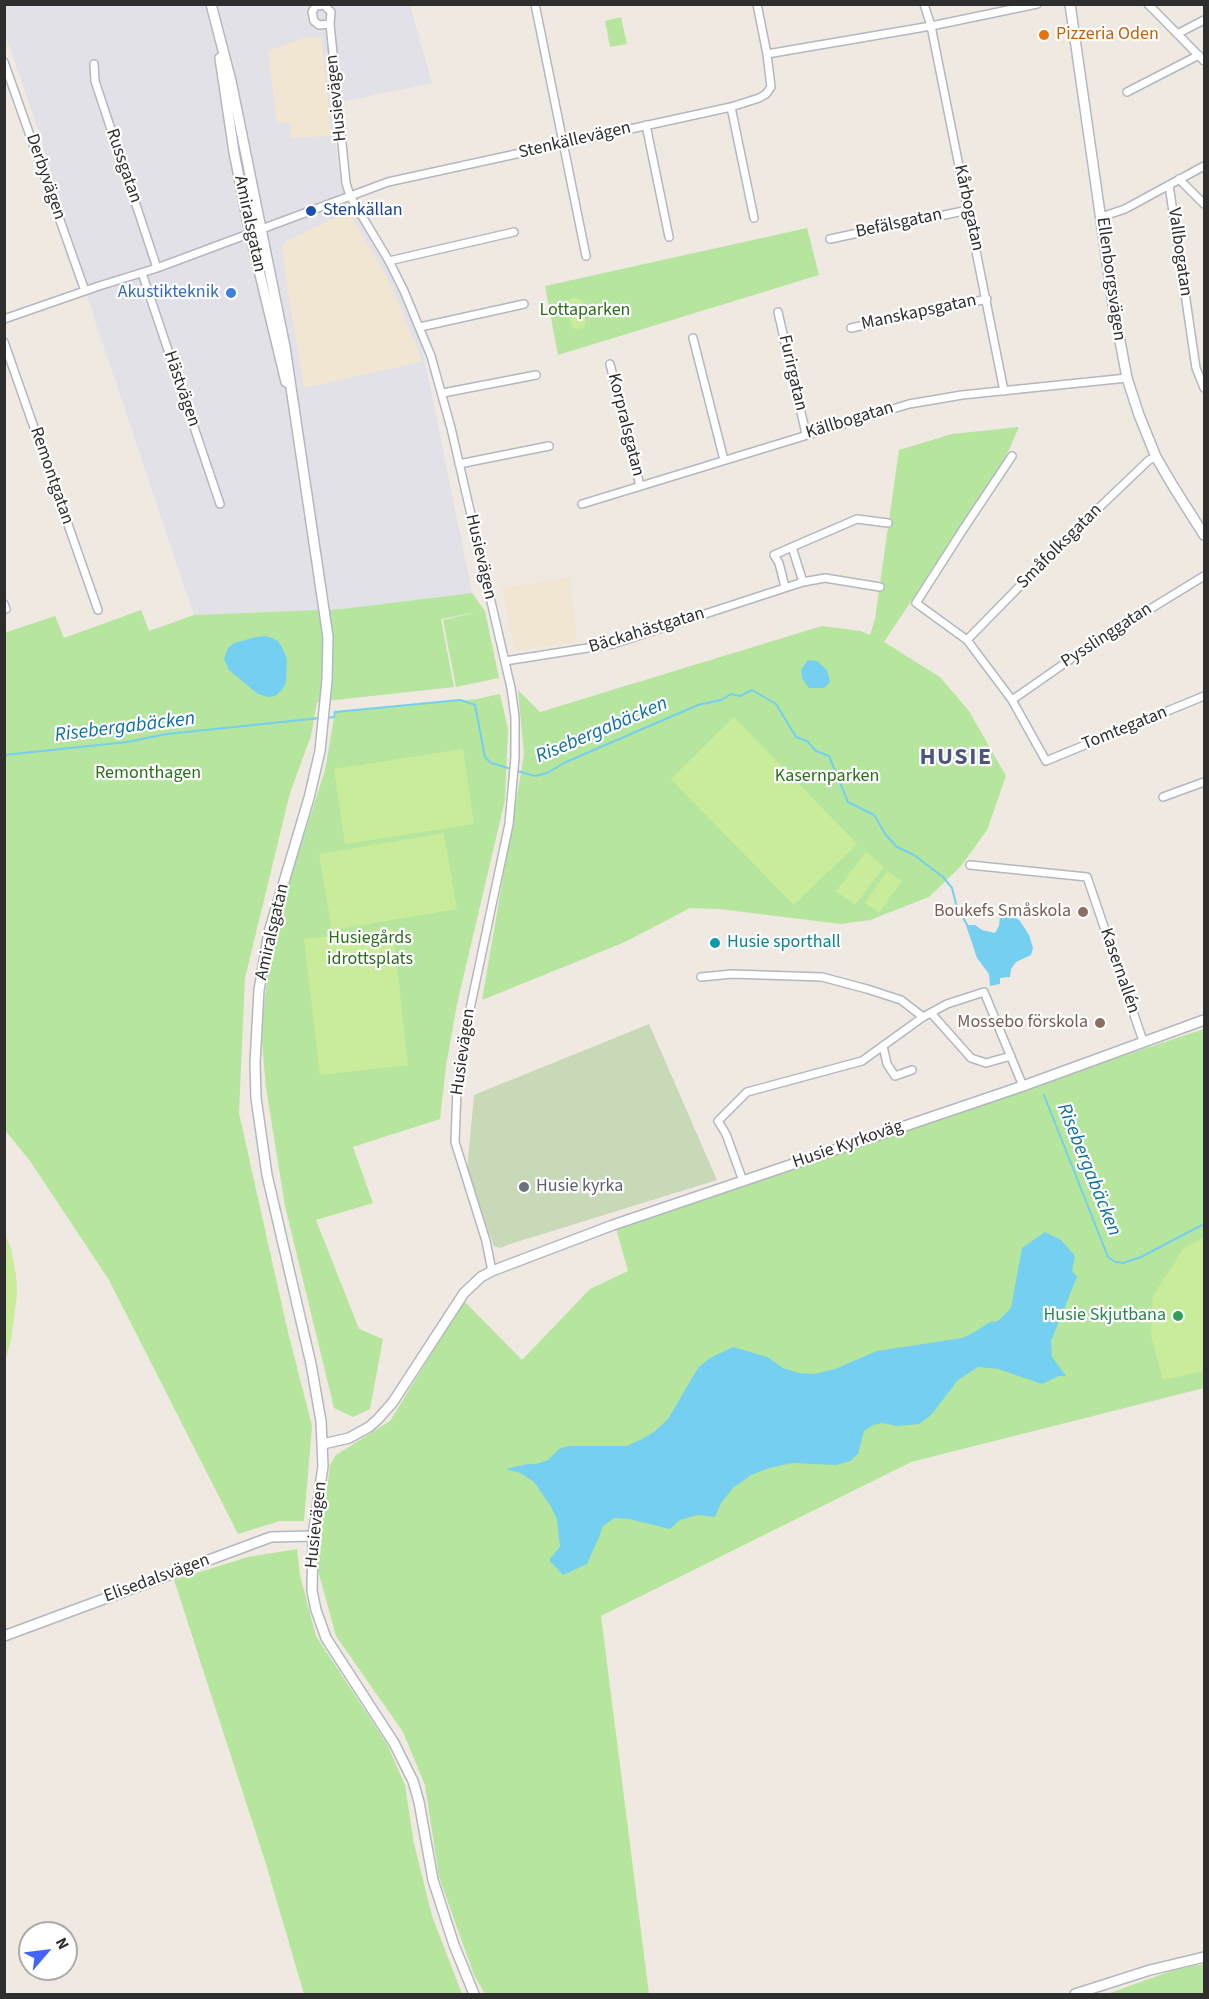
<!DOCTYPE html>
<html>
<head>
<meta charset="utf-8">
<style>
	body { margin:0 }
	#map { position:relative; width:1209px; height:1999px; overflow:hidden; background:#efe9e1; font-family:"Source Sans 3",sans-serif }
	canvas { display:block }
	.frame { position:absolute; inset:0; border:6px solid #2e2e2e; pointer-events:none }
	.north { position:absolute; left:18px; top:1921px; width:60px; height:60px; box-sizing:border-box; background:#fff; border:2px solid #ababab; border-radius:50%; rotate:62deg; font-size:16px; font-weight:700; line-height:24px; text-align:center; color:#2e2e2e }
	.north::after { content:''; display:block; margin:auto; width:21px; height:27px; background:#4264fb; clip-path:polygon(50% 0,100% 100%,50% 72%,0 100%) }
</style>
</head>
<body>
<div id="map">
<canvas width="1209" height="1999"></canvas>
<div class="frame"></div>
<div class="north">N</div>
</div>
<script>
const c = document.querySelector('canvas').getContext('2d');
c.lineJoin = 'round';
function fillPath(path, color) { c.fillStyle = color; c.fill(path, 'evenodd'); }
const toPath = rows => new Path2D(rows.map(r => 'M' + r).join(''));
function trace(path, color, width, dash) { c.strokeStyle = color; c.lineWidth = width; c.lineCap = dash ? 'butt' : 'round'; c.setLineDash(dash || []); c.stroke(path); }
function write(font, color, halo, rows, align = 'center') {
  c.font = font + ' "Source Sans 3",sans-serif'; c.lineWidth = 4.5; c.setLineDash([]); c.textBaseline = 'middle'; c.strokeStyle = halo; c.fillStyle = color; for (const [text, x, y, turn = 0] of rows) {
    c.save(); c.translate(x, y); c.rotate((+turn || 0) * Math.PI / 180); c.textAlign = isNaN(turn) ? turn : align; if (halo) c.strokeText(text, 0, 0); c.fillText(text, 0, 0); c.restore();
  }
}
fillPath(toPath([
	[4,5,410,5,432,83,331,104,340,180,355,212,390,273,421,342,472,593,342,609,194,615,95,321,35,120,5,34]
]), '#e3e1e8');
fillPath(toPath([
	[321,37,332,136,291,138,290,122,277,123,268,51,304,38],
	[343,214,348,214,353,219,387,277,417,346,421,362,304,388,288,293,282,246,288,240],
	[570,577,577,642,517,650,514,647,502,588]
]), '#f0e6d1');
fillPath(toPath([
	[621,17,627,44,610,47,605,21],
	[807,228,819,275,558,355,545,286],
	[1019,427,1004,461,884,642,940,677,969,711,1006,776,987,830,961,866,929,897,870,920,841,924,719,909,690,908,625,942,482,1000,524,755,518,690,540,712,822,626,861,631,870,635,875,619,899,450,952,434],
	[472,593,485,611,499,678,456,687,443,620,478,612,441,619,454,687,317,702,311,736,290,793,245,978,239,1113,287,1328,312,1426,304,1521,280,1521,238,1534,109,1280,30,1161,5,1130,4,633,55,616,64,638,141,610,149,631,194,615,342,609],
	[500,694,508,729,505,800,457,1004,446,1066,440,1119,353,1147,373,1203,316,1220,359,1329,383,1339,370,1409,353,1417,334,1408,285,1206,266,1088,261,1030,273,933,325,770,335,712,477,699],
	[1204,1029,1204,1388,911,1462,601,1616,649,1994,485,1994,474,1975,439,1877,425,1785,403,1732,336,1636,317,1567,330,1465,336,1455,390,1421,464,1301,522,1360,590,1289,628,1271,616,1228,771,1172],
	[297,1549,300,1575,316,1636,387,1744,405,1785,414,1844,432,1916,462,1994,304,1994,265,1861,174,1580,248,1557],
	[1204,1964,1204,1994,1107,1994,1177,1969]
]), '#b6e59e');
fillPath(toPath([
	[649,1024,717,1180,507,1245,501,1248,494,1246,467,1171,474,1095]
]), '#c8d9b8');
fillPath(toPath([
	[577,298,582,301,586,323,583,328,576,329,571,326,567,304,570,299],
	[734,717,857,844,794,905,671,779],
	[463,749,474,824,345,844,334,769],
	[444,833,457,909,332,930,319,854],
	[866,852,884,867,855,905,836,891],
	[887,871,902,881,879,913,865,903],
	[393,929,408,1065,320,1075,304,939],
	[5,1234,11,1249,16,1275,17,1295,11,1340,5,1362],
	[1204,1237,1204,1371,1163,1380,1151,1335,1153,1296,1183,1249]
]), '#c9ec9a');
fillPath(toPath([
	[267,636,278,641,285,653,287,660,286,682,282,690,275,696,269,697,258,694,241,680,229,670,224,659,228,648,234,643,256,637],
	[808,660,817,661,827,670,830,682,824,688,809,688,802,678,801,670],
	[1009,912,1020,921,1029,935,1033,948,1031,955,1016,962,1011,969,1010,977,1000,978,1000,984,990,986,989,974,977,958,966,925,975,925,982,930,995,933,999,926,1000,916],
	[1045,1232,1061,1240,1075,1256,1072,1271,1077,1277,1051,1341,1052,1357,1066,1376,1059,1376,1042,1384,998,1369,978,1367,958,1380,931,1415,919,1424,897,1426,882,1423,873,1425,864,1431,858,1454,850,1461,836,1465,792,1463,769,1468,751,1475,733,1488,721,1503,715,1517,698,1515,680,1520,670,1529,629,1519,614,1518,602,1527,600,1535,587,1564,563,1575,549,1560,560,1547,557,1519,550,1505,534,1482,520,1473,506,1469,528,1464,536,1464,548,1460,559,1449,568,1446,627,1446,642,1439,654,1432,668,1419,698,1368,710,1358,733,1347,767,1357,783,1368,799,1373,815,1374,835,1369,877,1351,962,1338,973,1333,990,1322,998,1321,1011,1308,1022,1248]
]), '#75cff0');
trace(toPath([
	[326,718,334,717,335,712,460,700,475,705,485,757,491,763,511,769],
	[4,755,127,742,167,734,320,718],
	[517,771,535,776,547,773,566,762,698,705,721,700,731,694,740,696,752,690,776,704,796,737,807,741,816,751,829,756,848,802,874,815,886,835,897,847,914,855,943,877,952,888,956,904,967,925],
	[1044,1095,1108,1257,1115,1262,1123,1263,1141,1257,1204,1224]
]), '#75cff0', 2);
const street = toPath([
	[535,4,586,256],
	[757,4,767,54],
	[924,4,931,26,1004,391],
	[1148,4,1204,61],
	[330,24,319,25,314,21,312,12,316,6,324,5,331,12,330,24,346,183,350,196,389,261,404,291,431,356,451,428,511,688,515,717,515,757,509,824,466,1028,457,1088,455,1142,486,1241,492,1271],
	[1177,34,1204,20],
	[4,62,85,291],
	[94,64,95,81,157,268],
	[1127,92,1199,55],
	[731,107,754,218],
	[646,125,669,237],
	[1179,179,1204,204],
	[1169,185,1196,368,1204,388],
	[1101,217,1125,209,1204,166],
	[830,239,968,210],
	[389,261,514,232],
	[142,273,220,504],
	[778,312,806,434],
	[4,319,99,286,157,268,388,182,731,107,759,98,766,94,771,87,767,54,931,26,1037,4],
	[420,327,524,304],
	[851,328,987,299],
	[693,338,724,460],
	[4,342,98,610],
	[610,364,640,486],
	[443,393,536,375],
	[1012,456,964,528,916,603,967,640,1012,700,1046,761,1204,696],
	[459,464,549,446],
	[582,504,909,404,962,395,1127,378],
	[792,547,857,519,888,523],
	[803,582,825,578,880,587],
	[4,604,6,609],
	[967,640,1059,546,1149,460,1156,457],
	[505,661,613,644,803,582,792,547,774,555,779,563,785,587],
	[1012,700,1088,647,1204,576],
	[1163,797,1204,782],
	[970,865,1087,877,1143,1041],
	[701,977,732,974,822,977,867,989,901,1000,923,1017],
	[931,1013,971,1058,986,1063,1011,1056],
	[883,1046,887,1064,895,1076,912,1070],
	[743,1181,726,1134,718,1121,747,1092,862,1061,923,1017,947,1004,984,992,1023,1086]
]);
const secondary = toPath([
	[211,4,231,81,285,347,328,637,327,680,320,751,309,798,269,932,259,990,255,1063,256,1098,267,1175,311,1364,321,1421,323,1466,313,1536,312,1591,316,1610,326,1638,394,1743,413,1781,419,1802,433,1880,454,1945,474,1994],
	[1070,4,1113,304,1127,378,1139,415,1156,457,1173,486,1204,535],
	[220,58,234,152,250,233,286,382],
	[323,1444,349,1438,369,1427,378,1419,393,1402,464,1293,481,1277,492,1271,613,1225,1023,1086,1204,1020],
	[4,1636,271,1537,313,1536],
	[1075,1994,1150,1970,1204,1957]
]);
trace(street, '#b4b7c1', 10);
trace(secondary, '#b4b7c1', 12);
trace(street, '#fff', 7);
trace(secondary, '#fff', 9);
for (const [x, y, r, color] of [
	[1044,35,6,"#e8710a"],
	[311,211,6,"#1a4fb4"],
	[231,293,6,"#3f7fe0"],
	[1083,912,6,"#8d6e63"],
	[715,943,6,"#0f9aa8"],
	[1100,1023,6,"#8d6e63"],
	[524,1187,6,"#6b7280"],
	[1178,1316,6,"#2e9e5b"]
]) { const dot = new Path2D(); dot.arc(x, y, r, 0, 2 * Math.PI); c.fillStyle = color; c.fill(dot); trace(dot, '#fff', 2); }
write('18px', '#c56008', '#fff', [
	["Pizzeria Oden",1056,35]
], 'left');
write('18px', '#2e2e2e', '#fff', [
	["Husievägen",337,98,-96],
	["Stenkällevägen",575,141,-13],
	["Russgatan",123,166,71],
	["Derbyvägen",45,177,71],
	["Kårbogatan",968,208,78],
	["Amiralsgatan",249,224,78],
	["Befälsgatan",899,224,-12],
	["Vallbogatan",1179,252,82],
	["Ellenborgsvägen",1110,279,82],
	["Manskapsgatan",919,313,-12],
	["Furirgatan",792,373,77],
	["Hästvägen",181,389,71],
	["Källbogatan",850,421,-17],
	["Korpralsgatan",625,425,76],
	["Remontgatan",51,476,71],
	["Småfolksgatan",1060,547,-45],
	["Husievägen",480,557,77],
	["Bäckahästgatan",647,631,-17],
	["Pysslinggatan",1107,636,-33],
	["Tomtegatan",1125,729,-22],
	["Amiralsgatan",273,932,-77],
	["Kasernallén",1119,971,71],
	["Husievägen",464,1052,-82],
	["Husie Kyrkoväg",848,1145,-19],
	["Husievägen",317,1525,-84],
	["Elisedalsvägen",157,1579,-20]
]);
write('18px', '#164399', '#fff', [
	["Stenkällan",323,211]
], 'left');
write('18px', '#366cbe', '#fff', [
	["Akustikteknik",219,293]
], 'right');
write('18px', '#2c6e1b', '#fff', [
	["Lottaparken",585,311],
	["Remonthagen",148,774],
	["Kasernparken",827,777],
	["Husiegårds",370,939],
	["idrottsplats",370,960]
]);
write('18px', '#785e54', '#fff', [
	["Boukefs Småskola",1071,912],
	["Mossebo förskola",1088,1023]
], 'right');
write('18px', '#0d838f', '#fff', [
	["Husie sporthall",727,943]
], 'left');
write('18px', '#5b616d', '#fff', [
	["Husie kyrka",536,1187]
], 'left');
write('18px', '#27864d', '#fff', [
	["Husie Skjutbana",1166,1316]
], 'right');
write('italic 20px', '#0d6fa3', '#fff', [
	["Risebergabäcken",125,728,-7],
	["Risebergabäcken",602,731,-23],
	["Risebergabäcken",1088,1170,68]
]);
c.letterSpacing = '1.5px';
write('bold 24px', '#4d5680', '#fff', [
	["HUSIE",956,759]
]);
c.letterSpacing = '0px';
</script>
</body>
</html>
